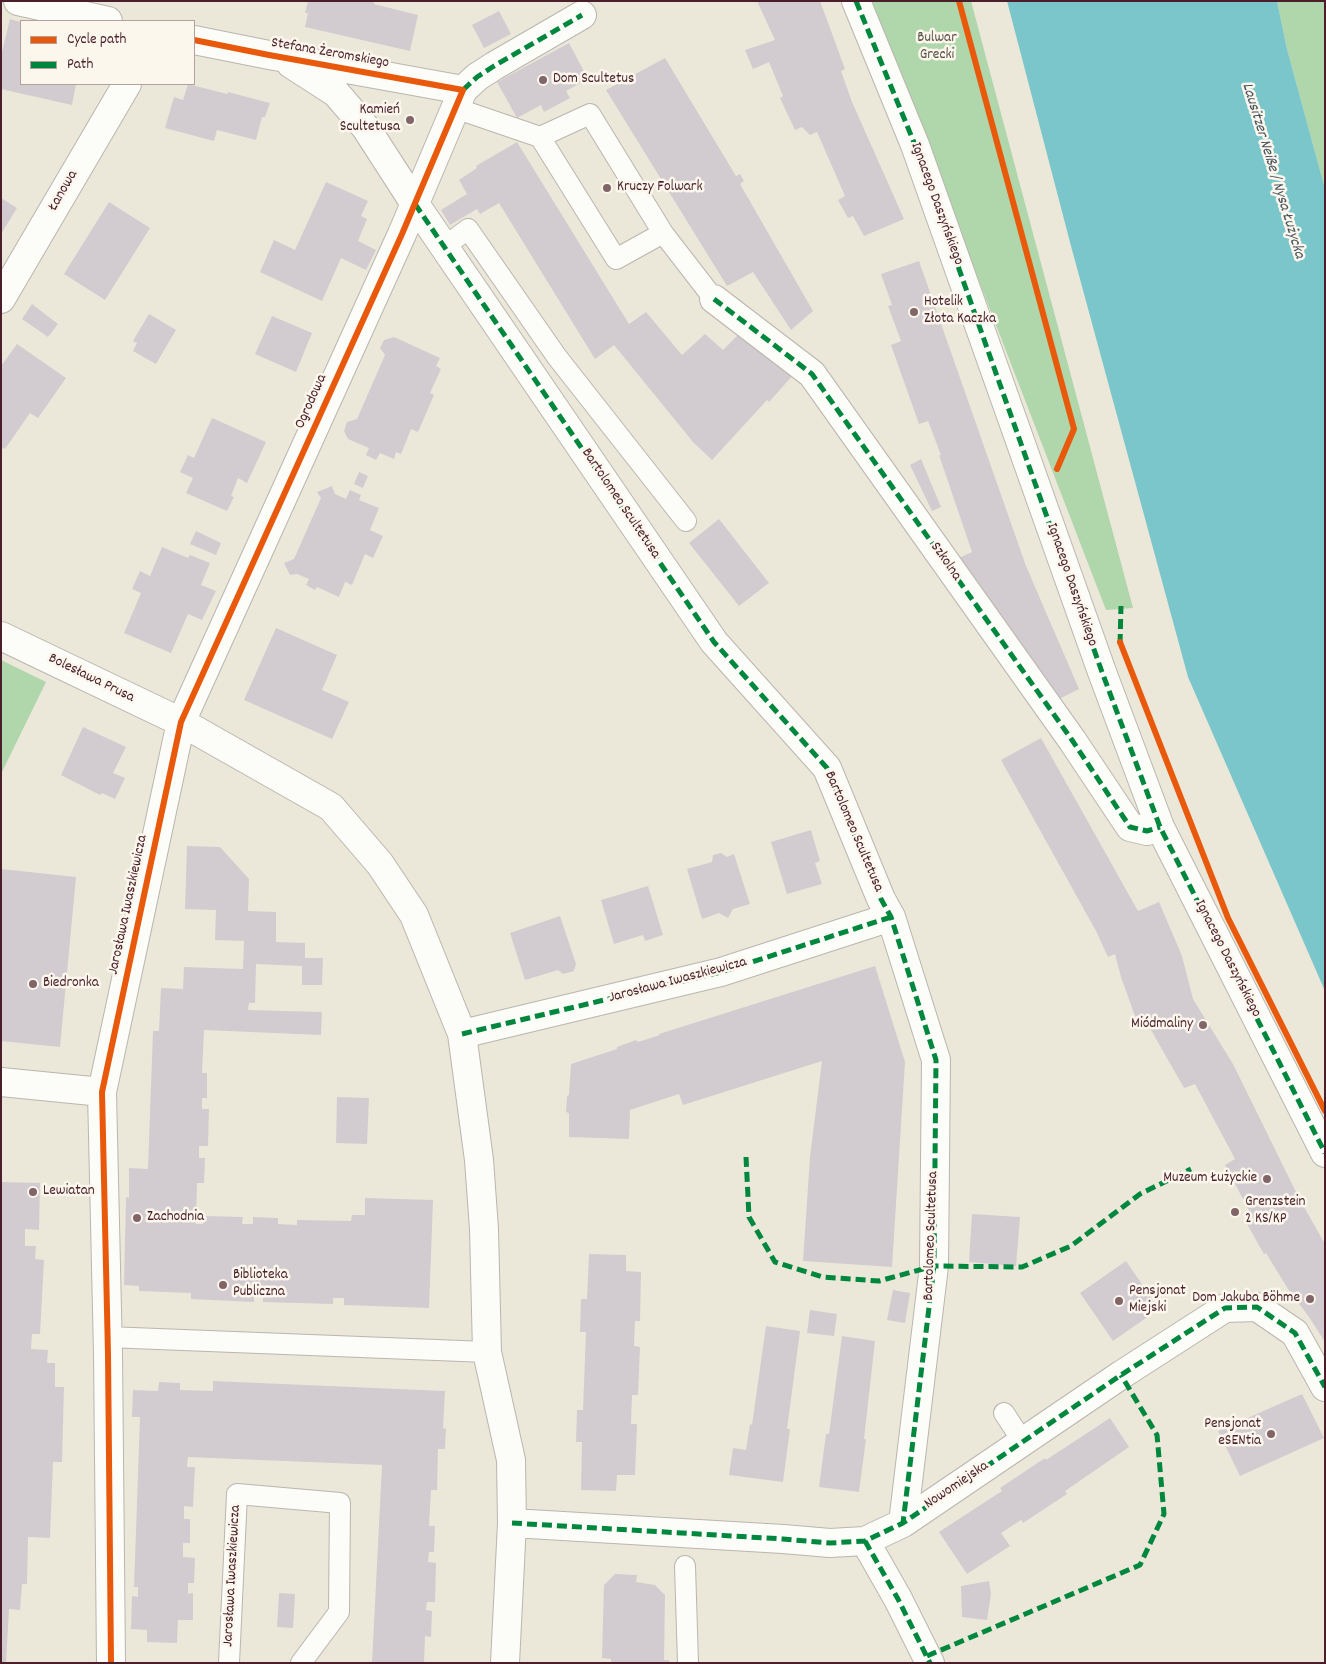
<!DOCTYPE html>
<html>
<head>
<meta charset="utf-8">
<style>
	body { margin:0 }
	#map { position:relative; width:1326px; height:1664px; overflow:hidden; background:#ebe8da; font-family:Dekko,sans-serif }
	canvas { display:block }
	.frame { position:absolute; inset:0; border:2px solid #4a1f2b; pointer-events:none }
	.legend { position:absolute; left:20px; top:20px; width:175px; height:65px; box-sizing:border-box; background:#fbf7ec; border:1px solid #b4a19f; margin:0; padding:6px 9px; list-style:none; font-size:15px; color:#4a1f2b }
	.legend li { display:flex; align-items:center; gap:10px; height:25px }
	.legend b { width:25px; border:1px solid #b4a19f }
</style>
</head>
<body>
<div id="map">
<canvas width="1326" height="1664"></canvas>
<div class="frame"></div>
<ul class="legend">
<li><b style="height:6px;background:#e8590c"></b>Cycle path</li>
<li><b style="height:6px;background:#00873e"></b>Path</li>
</ul>
</div>
<script>
const c = document.querySelector('canvas').getContext('2d');
c.lineJoin = 'round';
function fillPath(path, color) { c.fillStyle = color; c.fill(path, 'evenodd'); }
const toPath = rows => new Path2D(rows.map(r => 'M' + r).join(''));
function trace(path, color, width, dash) { c.strokeStyle = color; c.lineWidth = width; c.lineCap = dash ? 'butt' : 'round'; c.setLineDash(dash || []); c.stroke(path); }
function write(font, color, halo, rows, align = 'center') {
  c.font = font + ' Dekko,sans-serif'; c.lineWidth = 5; c.setLineDash([]); c.textBaseline = 'middle'; c.strokeStyle = halo; c.fillStyle = color; for (const [text, x, y, turn = 0] of rows) {
    c.save(); c.translate(x, y); c.rotate((+turn || 0) * Math.PI / 180); c.textAlign = isNaN(turn) ? turn : align; if (halo) c.strokeText(text, 0, 0); c.fillText(text, 0, 0); c.restore();
  }
}
fillPath(toPath([
	[871,1,971,1,1133,608,1106,610],
	[1277,1,1325,1,1325,189,1287,49],
	[1,660,46,682,1,774]
]), '#b0d6ab');
fillPath(toPath([
	[1007,1,1277,1,1287,49,1325,189,1325,991,1188,677,1071,246]
]), '#7ac6cb');
fillPath(toPath([
	[308,1,374,1,374,4,418,15,410,51,305,27,308,13,305,13],
	[757,1,820,1,845,69,841,71,852,102,904,219,864,236,853,216,848,218,838,200,845,196,817,132,810,135,802,127,795,130,780,98,783,96,769,62,753,69,745,50,775,40],
	[499,11,511,34,484,48,472,25],
	[10,19,21,22,21,84,76,84,72,105,1,89,1,56],
	[569,43,588,79,566,91,570,98,544,112,541,105,517,118,497,82],
	[665,58,736,176,740,174,744,181,740,184,813,311,791,330,753,272,727,286,606,90],
	[188,84,227,94,228,92,270,103,265,117,262,117,256,140,217,130,214,141,165,128,174,97,183,100],
	[517,142,629,324,646,312,682,355,705,334,723,350,743,330,794,374,769,402,767,400,712,460,693,442,614,345,595,359,499,203,480,214,477,209,450,225,441,210,467,194,459,180,477,168,476,166],
	[326,182,368,201,361,216,367,219,358,241,376,250,366,270,341,258,322,301,260,272,274,240,295,250],
	[1,198,17,208,1,234],
	[109,202,150,228,105,300,64,274],
	[919,261,1026,566,1079,689,1055,701,959,558,972,552,939,455,941,455,928,421,919,424,891,345,901,341,888,306,892,305,881,274],
	[32,304,58,324,48,337,22,319],
	[149,314,176,330,156,364,133,351,137,343,133,341],
	[272,316,312,333,296,372,255,354],
	[394,337,440,358,436,366,441,369,430,393,434,395,418,432,411,429,401,454,396,452,394,459,380,453,376,460,366,455,369,448,348,439,344,431,347,422,357,419,385,355,380,348,384,340],
	[17,344,66,378,38,418,30,413,5,449,1,447,1,366],
	[212,418,266,442,247,483,238,478,231,496,234,497,227,511,186,493,193,478,180,472,188,455,194,458],
	[921,459,941,507,932,511,910,465],
	[359,472,368,476,363,488,354,484],
	[332,486,335,494,346,499,350,490,361,495,359,500,379,508,370,530,383,536,373,558,365,554,352,585,345,582,339,597,317,587,315,590,306,585,309,579,297,574,290,575,284,563,294,559,321,498,317,492],
	[719,519,769,583,739,606,689,543],
	[196,531,221,543,216,555,190,544],
	[162,547,188,558,190,555,210,563,201,585,216,591,202,620,188,614,171,653,124,633,141,593,132,589,140,571,150,576],
	[276,628,337,655,322,690,349,702,332,739,244,700],
	[83,727,126,747,113,773,125,778,115,799,102,793,100,795,61,775],
	[1041,738,1138,911,1159,902,1182,956,1193,999,1233,1064,1299,1198,1325,1244,1325,1342,1309,1317,1288,1289,1266,1253,1264,1254,1247,1224,1254,1220,1225,1165,1235,1159,1195,1084,1184,1088,1147,1023,1139,1027,1121,977,1115,954,1108,957,1096,931,1001,760],
	[811,830,820,861,815,863,822,884,787,894,771,842],
	[187,846,220,847,249,879,248,911,276,912,276,942,305,943,305,958,323,958,322,985,302,985,302,966,256,964,255,1003,249,1003,248,1010,322,1012,321,1035,204,1030,202,1073,207,1073,207,1098,202,1098,202,1109,209,1109,208,1146,199,1146,199,1158,205,1158,204,1183,197,1183,196,1224,203,1224,203,1216,243,1217,242,1224,253,1224,253,1217,278,1218,278,1224,297,1225,297,1220,351,1221,352,1215,365,1215,365,1198,433,1200,429,1308,344,1305,344,1298,333,1298,333,1304,263,1302,263,1295,254,1294,254,1302,191,1299,191,1293,139,1291,139,1286,124,1285,126,1197,129,1198,129,1168,148,1169,153,1031,159,1031,161,988,183,989,184,967,243,969,244,941,215,940,216,910,185,909],
	[721,853,727,857,734,854,750,904,733,909,728,918,719,913,702,919,687,869,712,862,713,855],
	[1,869,76,877,60,1047,1,1041],
	[648,886,663,935,645,941,643,935,614,944,601,900],
	[560,916,576,964,574,971,563,974,558,970,525,980,510,933],
	[875,966,905,1062,892,1267,803,1261,810,1157,822,1061,683,1105,679,1094,630,1110,629,1139,569,1137,569,1113,566,1112,567,1096,569,1095,571,1064,617,1049,617,1047,636,1040,638,1042,660,1035,659,1034],
	[337,1097,369,1098,367,1144,336,1143],
	[1,1182,40,1183,39,1230,25,1229,25,1246,36,1246,35,1259,44,1260,40,1334,32,1334,31,1349,48,1350,47,1363,55,1363,55,1387,64,1387,62,1462,53,1462,50,1538,28,1537,27,1584,22,1584,20,1610,9,1609,6,1663,1,1663],
	[972,1214,1020,1217,1016,1266,969,1262],
	[589,1254,626,1255,626,1271,641,1272,640,1321,635,1321,634,1346,640,1347,638,1395,632,1395,631,1424,637,1424,635,1475,617,1475,616,1491,581,1490,582,1442,576,1442,577,1410,583,1410,586,1332,580,1332,581,1299,587,1299],
	[1126,1261,1159,1309,1113,1341,1080,1293],
	[893,1290,910,1293,905,1323,887,1320],
	[810,1310,837,1314,834,1336,807,1333],
	[766,1326,800,1331,787,1429,790,1429,783,1482,729,1475,733,1448,746,1450,750,1424,752,1425],
	[842,1336,875,1341,864,1439,866,1439,859,1492,819,1487,826,1434,829,1434],
	[213,1381,445,1391,443,1428,446,1429,445,1449,438,1449,437,1490,431,1490,429,1526,435,1526,434,1552,429,1552,428,1562,436,1563,435,1602,427,1602,426,1610,432,1611,431,1637,425,1636,424,1663,372,1663,382,1465,188,1457,187,1467,195,1467,193,1507,184,1506,184,1519,190,1519,190,1543,183,1543,183,1557,195,1558,194,1583,188,1583,188,1594,193,1593,193,1620,178,1620,177,1643,147,1642,147,1630,131,1629,132,1596,138,1597,138,1587,134,1587,140,1417,132,1417,133,1390,158,1391,159,1382,180,1383,180,1390,213,1391],
	[1302,1394,1324,1438,1240,1476,1218,1431],
	[1110,1418,1129,1447,1065,1491,1067,1494,1023,1523,1021,1520,1001,1533,1010,1546,967,1574,939,1532,1002,1491,1000,1488,1045,1458,1046,1460],
	[615,1574,637,1575,636,1582,655,1585,665,1595,664,1660,669,1660,669,1663,611,1663,611,1659,602,1658,604,1585],
	[989,1581,991,1594,987,1620,962,1617,961,1586],
	[279,1593,295,1594,293,1628,277,1627]
]), '#d2ccd0');
const service = toPath([
	[455,108,540,137,616,259,663,233,590,114,540,137],
	[663,233,714,299],
	[444,247,468,229,557,357,686,521],
	[107,1337,487,1352],
	[1004,1413,1023,1442],
	[685,1566,688,1663],
	[229,1663,237,1494,340,1503,339,1612,301,1663]
]);
const pedestrian = toPath([
	[463,90,477,77,494,66,582,15]
]);
const minor = toPath([
	[18,1,108,21],
	[856,1,915,145,1102,672,1160,827,1325,1153],
	[291,64,336,93,366,128,415,204,714,642,827,768,881,899,891,917,936,1060,934,1266,903,1523],
	[1,299,127,84],
	[714,299,812,374,1072,740,1130,827,1147,831,1160,827],
	[1,636,181,722,331,807,380,864,414,915,462,1034,479,1160,484,1229,487,1352,511,1460,512,1523,505,1663],
	[462,1034,721,972,891,917],
	[1,1082,102,1092],
	[512,1523,783,1539,830,1543,865,1541,903,1523,1121,1375,1225,1308,1257,1307,1295,1333,1325,1387],
	[865,1541,898,1599,930,1663],
	[111,1663,108,1354,102,1092,181,722,402,234,463,90,269,55,194,40]
]);
trace(service, '#bbb5ae', 22);
trace(pedestrian, '#bbb5ae', 30);
trace(minor, '#bbb5ae', 30);
trace(service, '#fcfcf9', 20);
trace(pedestrian, '#fcfcf9', 28);
trace(minor, '#fcfcf9', 28);
trace(toPath([
	[856,1,915,145,1102,672,1160,827,1325,1153],
	[463,90,477,77,494,66,582,15],
	[415,204,714,642,827,768,881,899,891,917,936,1060,934,1266,903,1523],
	[714,299,812,374,1072,740,1130,827,1147,831,1160,827],
	[1120,644,1121,606],
	[462,1034,721,972,891,917],
	[746,1157,749,1217,775,1262,823,1277,879,1281,934,1266,1022,1267,1071,1246,1140,1194,1191,1169],
	[512,1523,783,1539,830,1543,865,1541,903,1523,1121,1375,1225,1308,1257,1307,1295,1333,1325,1387],
	[865,1541,898,1599,930,1663],
	[927,1656,1140,1565,1164,1514,1157,1435,1121,1375]
]), '#00873e', 5, [10, 5]);
trace(toPath([
	[959,1,1074,429,1057,469],
	[1120,642,1228,918,1325,1111],
	[111,1663,108,1354,102,1092,181,722,402,234,463,90,269,55,194,40]
]), '#e8590c', 6);
for (const [x, y, r, color] of [
	[543,80,5,"#826568"],
	[410,120,5,"#826568"],
	[607,188,5,"#826568"],
	[914,312,5,"#826568"],
	[33,984,5,"#826568"],
	[1203,1025,5,"#826568"],
	[1267,1179,5,"#826568"],
	[33,1192,5,"#826568"],
	[1235,1212,5,"#826568"],
	[137,1218,5,"#826568"],
	[223,1285,5,"#826568"],
	[1310,1299,5,"#826568"],
	[1119,1301,5,"#826568"],
	[1271,1434,5,"#826568"]
]) { const dot = new Path2D(); dot.arc(x, y, r, 0, 2 * Math.PI); c.fillStyle = color; c.fill(dot); trace(dot, '#fbf7ec', 2); }
write('15px', '#5a5146', '#fbf7ec', [
	["Bulwar",937,39],
	["Grecki",937,56]
]);
write('15px', '#4a1f2b', '#fbf7ec', [
	["Stefana Żeromskiego",330,54,10],
	["Łanowa",64,191,-60],
	["Ignacego Daszyńskiego",936,204,70],
	["Ogrodowa",312,402,-66],
	["Bartolomeo Scultetusa",620,504,56],
	["Szkolna",945,562,55],
	["Ignacego Daszyńskiego",1071,585,71],
	["Bolesława Prusa",91,679,26],
	["Bartolomeo Scultetusa",853,832,67],
	["Jarosława Iwaszkiewicza",129,905,-78],
	["Ignacego Daszyńskiego",1227,959,63],
	["Jarosława Iwaszkiewicza",678,981,-15],
	["Bartolomeo Scultetusa",932,1236,-88],
	["Nowomiejska",957,1486,-34],
	["Jarosława Iwaszkiewicza",233,1576,-87]
]);
write('15px', '#4a1f2b', '#fbf7ec', [
	["Dom Scultetus",553,80],
	["Kamień",400,111,"right"],
	["Scultetusa",400,128,"right"],
	["Kruczy Folwark",617,188],
	["Hotelik",924,303],
	["Złota Kaczka",924,320],
	["Biedronka",43,984],
	["Miódmaliny",1193,1025,"right"],
	["Muzeum Łużyckie",1257,1179,"right"],
	["Lewiatan",43,1192],
	["Grenzstein",1245,1203],
	["2 KS/KP",1245,1220],
	["Zachodnia",147,1218],
	["Biblioteka",233,1276],
	["Publiczna",233,1293],
	["Pensjonat",1129,1292],
	["Miejski",1129,1309],
	["Dom Jakuba Böhme",1300,1299,"right"],
	["Pensjonat",1261,1425,"right"],
	["eSENtia",1261,1442,"right"]
], 'left');
write('italic 16px', '#4a5461', '#fbf7ec', [
	["Lausitzer Neiße / Nysa Łużycka",1272,171,73]
]);
</script>
</body>
</html>
